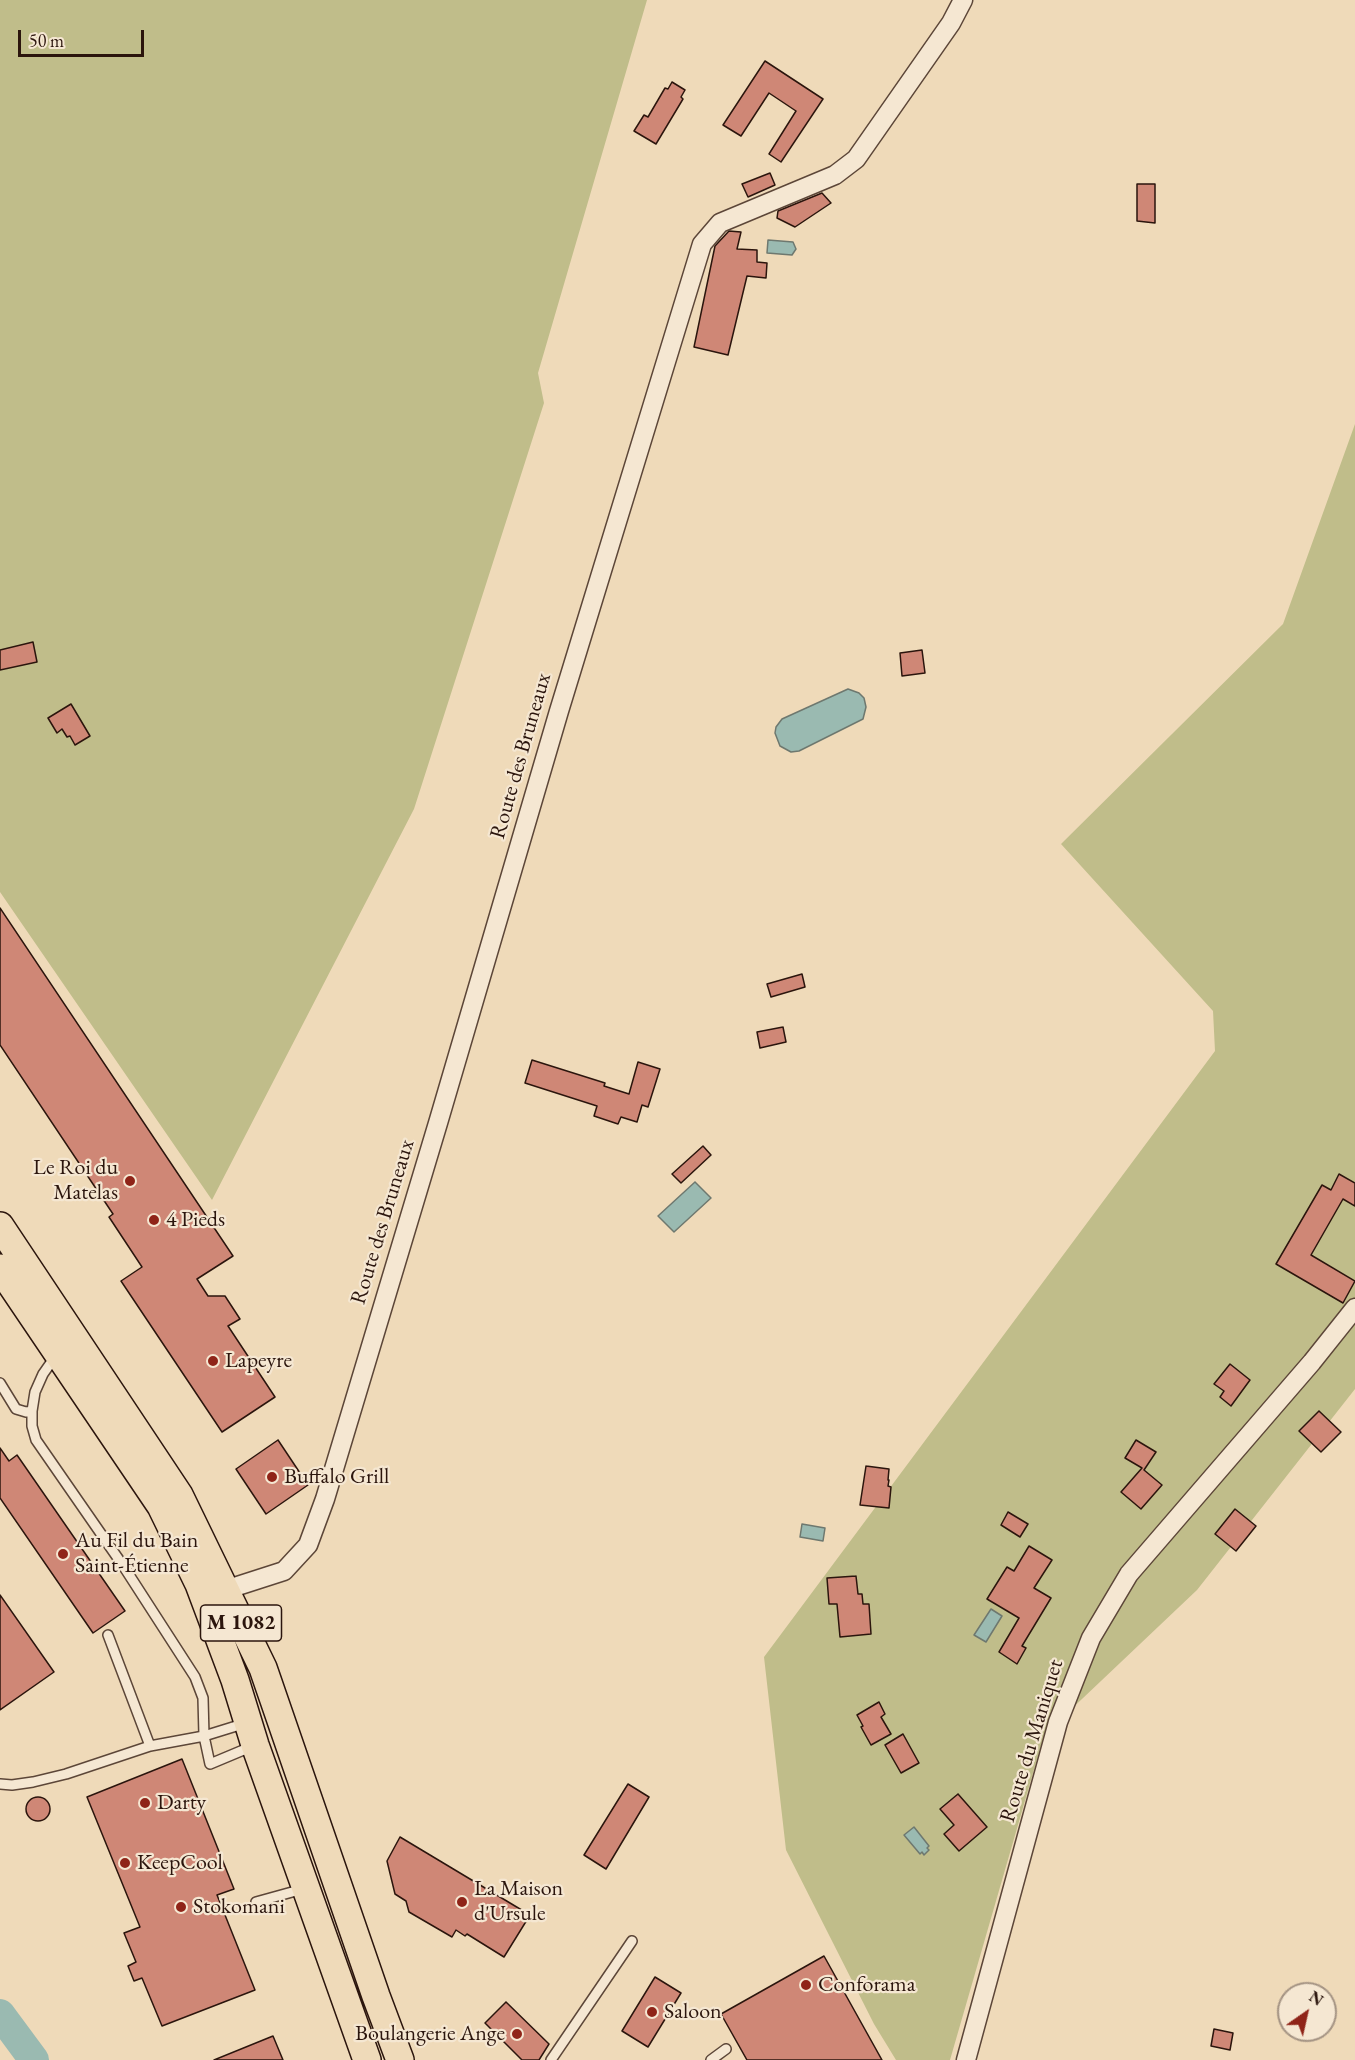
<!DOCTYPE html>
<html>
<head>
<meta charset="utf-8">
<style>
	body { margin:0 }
	#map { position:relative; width:1355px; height:2060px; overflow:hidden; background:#efdab9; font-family:"EB Garamond",serif }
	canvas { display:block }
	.north { position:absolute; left:1277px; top:1982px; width:60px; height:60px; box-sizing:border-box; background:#f5e7d2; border:2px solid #a49383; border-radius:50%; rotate:34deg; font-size:16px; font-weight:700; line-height:24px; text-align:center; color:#2b150d }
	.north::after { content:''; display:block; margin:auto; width:21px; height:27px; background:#8f2418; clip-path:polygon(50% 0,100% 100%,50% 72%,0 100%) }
	.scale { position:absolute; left:18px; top:30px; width:126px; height:27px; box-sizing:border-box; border:3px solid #2b150d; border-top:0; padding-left:8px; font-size:18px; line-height:21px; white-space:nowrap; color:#2b150d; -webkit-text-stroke:4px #f5e7d2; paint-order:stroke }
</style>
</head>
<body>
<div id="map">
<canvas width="1355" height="2060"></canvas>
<div class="north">N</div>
<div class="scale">50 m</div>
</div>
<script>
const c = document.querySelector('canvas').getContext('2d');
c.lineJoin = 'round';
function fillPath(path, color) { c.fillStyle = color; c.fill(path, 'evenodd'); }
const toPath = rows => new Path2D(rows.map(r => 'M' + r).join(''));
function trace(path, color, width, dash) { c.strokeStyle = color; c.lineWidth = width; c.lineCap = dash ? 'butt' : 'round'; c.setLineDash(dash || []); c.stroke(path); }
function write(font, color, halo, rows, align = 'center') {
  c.font = font + ' "EB Garamond",serif'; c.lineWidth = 4.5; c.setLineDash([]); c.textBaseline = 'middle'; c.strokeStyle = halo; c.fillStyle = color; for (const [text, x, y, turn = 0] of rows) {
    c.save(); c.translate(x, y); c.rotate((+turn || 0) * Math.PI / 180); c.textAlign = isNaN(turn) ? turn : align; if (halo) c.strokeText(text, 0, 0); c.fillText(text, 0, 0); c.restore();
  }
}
fillPath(toPath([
	[0,0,647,0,538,373,544,403,414,809,212,1200,0,892],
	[1355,424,1355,1389,1197,1590,1044,1735,950,2060,896,2060,874,2024,786,1850,764,1657,1215,1051,1213,1011,1061,844,1283,624]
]), '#c0bd8a');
const water = toPath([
	[768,240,793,242,796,249,792,255,767,253,768,240],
	[848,689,859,693,864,698,866,707,863,719,799,751,791,752,780,746,775,733,776,727,782,719,848,689],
	[695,1182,711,1198,674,1232,658,1216,695,1182],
	[802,1524,825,1528,823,1541,800,1537,802,1524],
	[991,1609,1002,1616,986,1642,974,1635,991,1609],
	[914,1827,929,1846,927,1848,929,1850,924,1855,922,1852,920,1854,904,1835,914,1827]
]);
fillPath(water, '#9abab1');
trace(water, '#6e786f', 1.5);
trace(toPath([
	[0,2014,34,2060]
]), '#9abab1', 30);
const building = toPath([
	[765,61,823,99,781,162,769,154,796,111,769,93,741,136,723,125,765,61],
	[672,82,685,90,681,97,683,99,656,144,634,131,644,115,648,117,665,88,668,89,672,82],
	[770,173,775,185,748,197,742,184,770,173],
	[1137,184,1155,184,1155,223,1137,221,1137,184],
	[822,193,831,203,795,227,777,218,778,211,822,193],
	[729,231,741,232,737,249,757,250,757,262,767,263,766,278,747,276,728,355,694,347,715,246,729,231],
	[33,642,37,662,0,670,0,650,33,642],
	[922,650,925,673,902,676,900,653,922,650],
	[71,704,90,736,75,745,70,736,67,737,62,729,57,733,48,718,71,704],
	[0,908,233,1256,197,1279,208,1296,225,1296,240,1319,228,1326,275,1397,222,1432,121,1281,142,1267,109,1217,113,1214,0,1045,0,908],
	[802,974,805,987,771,997,767,984,802,974],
	[783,1027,786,1042,760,1048,757,1032,783,1027],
	[532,1060,605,1083,604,1086,629,1094,638,1062,660,1069,648,1107,642,1105,637,1122,621,1117,618,1124,594,1116,597,1106,525,1083,532,1060],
	[703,1146,711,1155,681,1183,672,1174,703,1146],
	[1339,1174,1355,1183,1355,1206,1343,1199,1311,1255,1355,1281,1343,1303,1276,1264,1322,1185,1331,1190,1339,1174],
	[1230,1364,1250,1380,1231,1406,1220,1397,1224,1391,1214,1384,1230,1364],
	[1319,1411,1341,1432,1321,1452,1299,1431,1319,1411],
	[278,1440,308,1485,266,1514,236,1469,278,1440],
	[1136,1440,1156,1452,1144,1470,1162,1485,1141,1509,1121,1492,1142,1468,1125,1458,1136,1440],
	[0,1448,9,1461,17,1455,125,1611,93,1633,0,1498,0,1448],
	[866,1466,889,1469,888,1480,889,1480,888,1486,891,1487,889,1508,860,1505,866,1466],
	[1235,1509,1256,1526,1236,1551,1215,1534,1235,1509],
	[1008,1512,1028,1524,1020,1537,1001,1525,1008,1512],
	[1029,1546,1052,1560,1034,1588,1051,1598,1022,1646,1026,1648,1017,1664,999,1652,1019,1618,987,1599,1007,1567,1014,1571,1029,1546],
	[856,1576,858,1594,862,1594,863,1604,869,1604,871,1634,840,1637,837,1604,829,1604,827,1578,856,1576],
	[0,1595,54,1672,0,1710,0,1595],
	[879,1702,885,1714,881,1717,891,1734,871,1745,861,1727,863,1726,857,1715,879,1702],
	[903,1734,919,1763,901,1773,885,1745,903,1734],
	[182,1759,234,1889,217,1895,255,1990,162,2026,142,1978,134,1981,128,1966,136,1962,124,1933,140,1927,87,1797,182,1759],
	[628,1784,649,1797,606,1869,584,1855,628,1784],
	[958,1794,987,1827,959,1851,944,1834,954,1825,940,1809,958,1794],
	'26 1809a12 12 0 1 1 24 0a12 12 0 1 1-24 0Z',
	[400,1837,530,1915,504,1957,467,1934,465,1936,456,1930,452,1937,409,1912,406,1901,395,1894,387,1861,400,1837],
	[824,1956,882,2060,747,2060,721,2014,824,1956],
	[655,1977,681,1993,648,2047,622,2031,655,1977],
	[506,2002,549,2044,539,2060,522,2060,485,2023,506,2002],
	[1214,2029,1233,2033,1230,2050,1211,2046,1214,2029],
	[273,2036,283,2060,214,2060,273,2036]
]);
fillPath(building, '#cf8776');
trace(building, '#2b150d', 1.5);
const lane = toPath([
	[58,1358,50,1364,43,1374,35,1392,32,1411,32,1426,36,1440,124,1567,195,1677,203,1698,204,1736,210,1764,253,1746],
	[0,1383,16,1409,26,1412,32,1411],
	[108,1635,150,1746],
	[0,1784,12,1785,33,1782,66,1774,150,1746,204,1736,246,1723],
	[256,1902,303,1889],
	[551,2060,632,1941],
	[711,2060,726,2049]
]);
const street = toPath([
	[216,1588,225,1590,284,1571,308,1545,325,1499,438,1123,559,711,702,244,720,223,835,175,856,159,951,23,963,0],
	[966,2060,1058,1722,1091,1638,1129,1574,1312,1362,1355,1308]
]);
const primary = toPath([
	[0,1226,179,1495,263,1668,376,1996,400,2060],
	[0,1268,161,1506,199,1584,235,1680,255,1745,367,2060]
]);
trace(lane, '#5c4638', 12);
trace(street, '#5c4638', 21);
trace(primary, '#2b150d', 30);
trace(lane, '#f5e7d2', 9);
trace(street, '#f5e7d2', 18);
trace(primary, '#efdab9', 27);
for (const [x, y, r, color] of [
	[130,1181,6,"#8f2418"],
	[154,1220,6,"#8f2418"],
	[213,1361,6,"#8f2418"],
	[272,1477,6,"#8f2418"],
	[63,1554,6,"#8f2418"],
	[145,1803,6,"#8f2418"],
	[125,1863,6,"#8f2418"],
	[462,1902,6,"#8f2418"],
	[181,1907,6,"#8f2418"],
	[806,1985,6,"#8f2418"],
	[652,2012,6,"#8f2418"],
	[517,2034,6,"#8f2418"]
]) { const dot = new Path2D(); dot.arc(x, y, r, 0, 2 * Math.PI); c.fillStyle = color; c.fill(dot); trace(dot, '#f5e7d2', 2); }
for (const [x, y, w] of [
	[241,1623,81]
]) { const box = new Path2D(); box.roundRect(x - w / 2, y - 18, w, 36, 4.5); c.fillStyle = '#f5e7d2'; c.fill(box); trace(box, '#2b150d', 1.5); }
write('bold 21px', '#2b150d', null, [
	["M 1082",241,1623]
]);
write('22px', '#2b150d', '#f5e7d2', [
	["Route des Bruneaux",521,756,-74],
	["Route des Bruneaux",383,1222,-73],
	["Route du Maniquet",1032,1741,-73]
]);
write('22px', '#2b150d', '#f5e7d2', [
	["Le Roi du",118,1168,"right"],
	["Matelas",118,1193,"right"],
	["4 Pieds",166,1220],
	["Lapeyre",225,1361],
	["Buffalo Grill",284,1477],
	["Au Fil du Bain",75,1541],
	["Saint-Étienne",75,1566],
	["Darty",157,1803],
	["KeepCool",137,1863],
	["La Maison",474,1889],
	["d'Ursule",474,1914],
	["Stokomani",193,1907],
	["Conforama",818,1985],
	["Saloon",664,2012],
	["Boulangerie Ange",505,2034,"right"]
], 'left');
</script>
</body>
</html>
